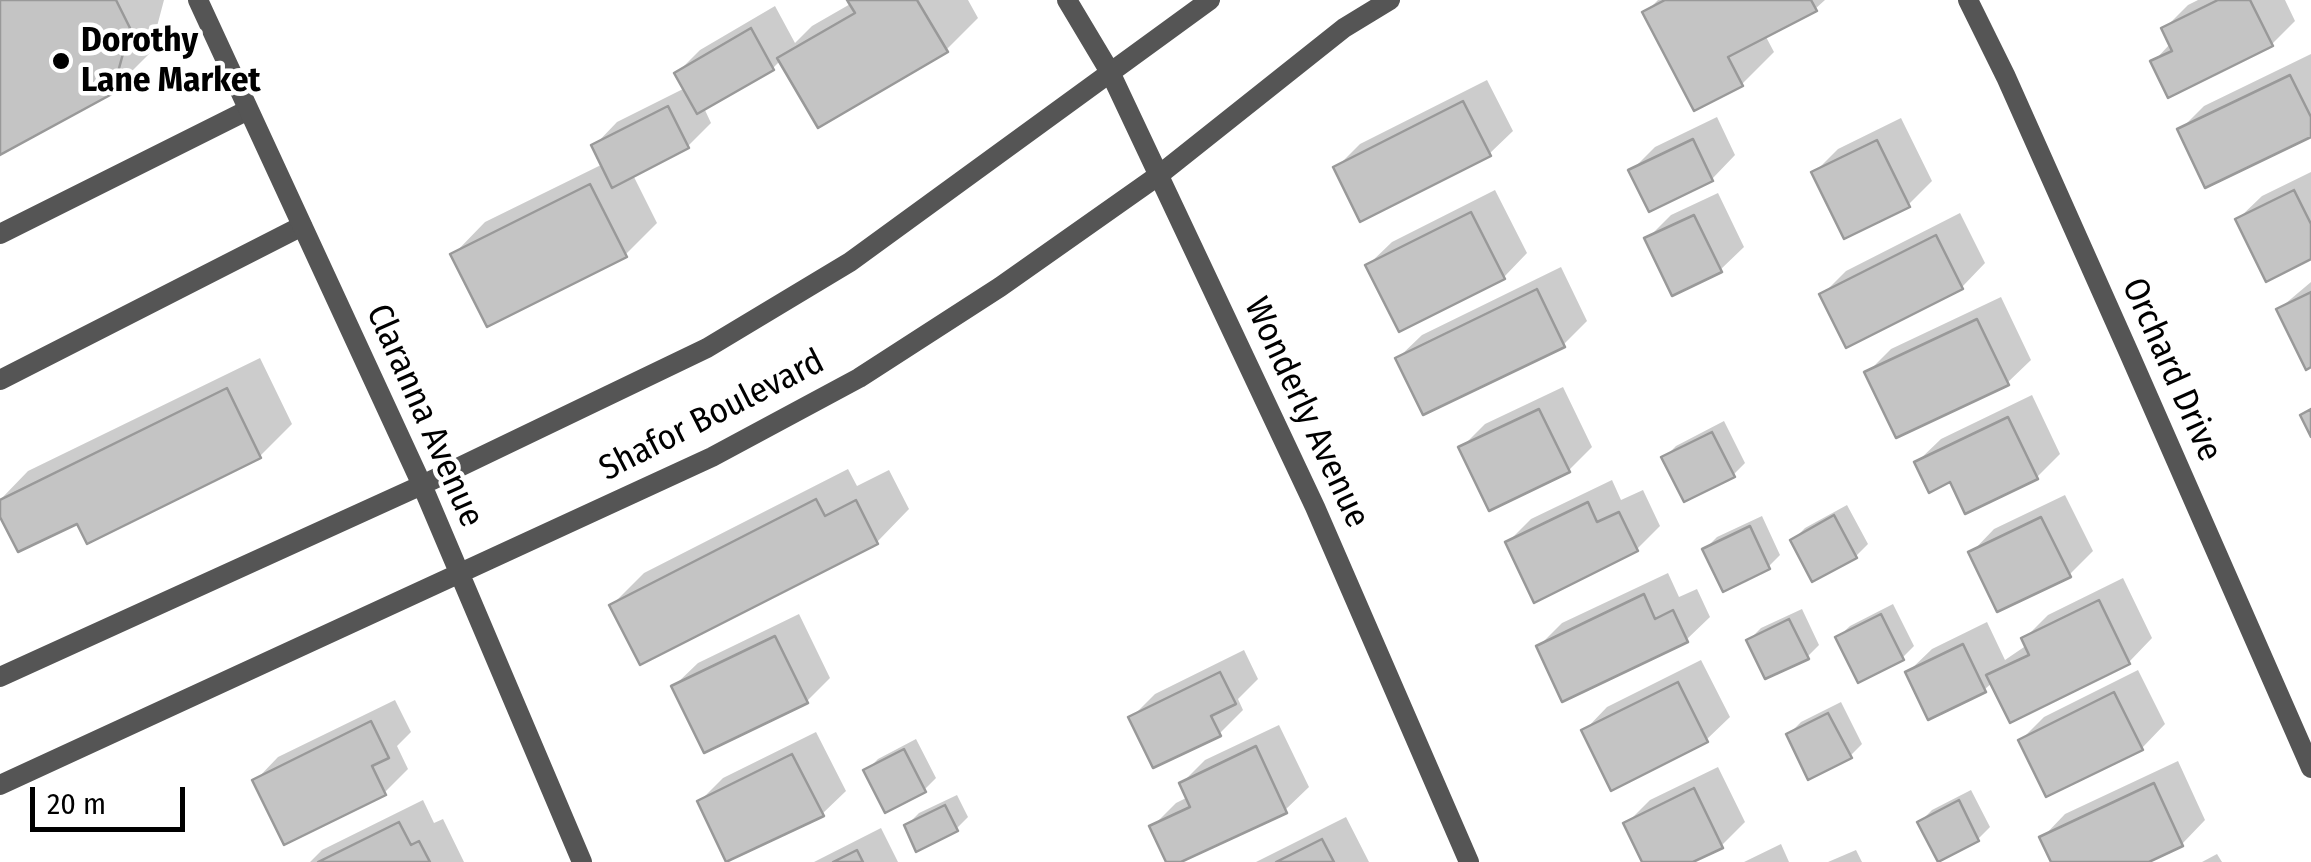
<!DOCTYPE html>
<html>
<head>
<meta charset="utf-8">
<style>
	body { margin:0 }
	#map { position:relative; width:2311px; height:862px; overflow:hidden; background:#fff; font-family:"Fira Sans Condensed",sans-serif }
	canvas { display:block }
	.scale { position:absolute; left:30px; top:787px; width:155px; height:45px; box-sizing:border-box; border:5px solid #000; border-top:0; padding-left:12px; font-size:30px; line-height:35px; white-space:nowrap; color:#000; -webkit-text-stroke:8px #fff; paint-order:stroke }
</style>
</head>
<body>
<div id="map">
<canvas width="2311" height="862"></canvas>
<div class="scale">20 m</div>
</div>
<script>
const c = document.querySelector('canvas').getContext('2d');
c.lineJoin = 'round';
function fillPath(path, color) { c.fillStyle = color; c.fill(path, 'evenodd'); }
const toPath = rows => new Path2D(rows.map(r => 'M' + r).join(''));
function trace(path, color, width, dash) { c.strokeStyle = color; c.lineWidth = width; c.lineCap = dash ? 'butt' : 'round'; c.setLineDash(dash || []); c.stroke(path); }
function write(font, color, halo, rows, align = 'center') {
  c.font = font + ' "Fira Sans Condensed",sans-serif'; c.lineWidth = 9; c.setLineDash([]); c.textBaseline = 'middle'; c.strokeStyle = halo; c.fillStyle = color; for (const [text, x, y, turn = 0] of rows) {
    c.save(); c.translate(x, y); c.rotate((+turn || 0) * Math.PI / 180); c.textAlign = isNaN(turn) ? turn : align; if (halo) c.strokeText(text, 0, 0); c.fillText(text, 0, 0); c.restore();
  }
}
fillPath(toPath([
	[0,0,164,0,150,53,111,92,0,152],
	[850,0,968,0,978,18,946,50,781,60,773,68,704,108,711,123,688,146,633,175,657,223,625,255,453,255,485,222,603,164,594,146,617,122,685,88,677,73,700,50,775,6,795,43,812,26,852,3],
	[1658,0,1825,0,1815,9,1765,35,1774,52,1742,84,1646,12],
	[2198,0,2285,0,2295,21,2272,44,2153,62,2171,43,2164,29,2188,5],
	[2311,54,2311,134,2180,130,2204,106],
	[1487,80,1513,131,1489,154,1336,168,1360,144],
	[1717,117,1735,155,1712,179,1631,171,1655,147],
	[1901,118,1932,181,1908,205,1814,173,1838,149],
	[2311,172,2311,256,2238,219,2262,196],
	[1495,190,1527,253,1504,277,1368,265,1392,242],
	[1718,193,1744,247,1720,270,1647,239,1671,215],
	[1960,213,1985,263,1962,287,1822,295,1846,271],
	[1561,267,1587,321,1563,345,1398,358,1422,335],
	[2311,282,2311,365,2279,309],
	[2001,297,2031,360,2007,383,1867,373,1891,349],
	[260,358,292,424,260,456,78,520,0,511,0,500,28,471],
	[1563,387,1592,447,1569,470,1461,448,1485,424],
	[2032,395,2060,454,2037,477,1951,479,1917,462,1941,439],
	[1724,421,1745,463,1733,475,1664,458,1676,446],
	[848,469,857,486,889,470,909,509,877,542,612,605,644,573],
	[1612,480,1621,500,1643,490,1660,526,1637,549,1508,542,1531,519],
	[2065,495,2093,551,2069,575,1971,553,1994,529],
	[1847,505,1868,544,1856,556,1793,540,1805,528],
	[1762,516,1780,555,1768,567,1705,549,1717,537],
	[1668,573,1679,597,1697,589,1710,617,1686,640,1539,646,1562,623],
	[2123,578,2152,638,2129,662,1993,682,1984,690,1908,672,1932,649,1987,622,2005,660,2027,645,2024,639,2048,615],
	[1893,604,1914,646,1902,658,1838,637,1850,626],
	[1802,609,1819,645,1807,657,1749,640,1761,628],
	[799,614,830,678,807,701,674,686,698,663],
	[1244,650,1258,679,1238,699,1243,710,1219,734,1131,718,1155,694],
	[1701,660,1730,717,1706,740,1584,731,1607,707],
	[2138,670,2165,724,2142,748,2021,740,2044,717],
	[395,700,411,732,397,746,408,769,384,793,255,781,278,757],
	[1841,702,1862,744,1850,756,1789,734,1801,722],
	[1279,725,1309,787,1285,810,1175,862,1168,862,1152,827,1176,803,1188,797,1182,783,1205,760],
	[816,732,846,791,822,814,700,801,723,778],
	[916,739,936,778,924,790,866,771,878,759],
	[2178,761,2205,820,2182,844,2143,862,2053,862,2042,838,2065,814],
	[1718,767,1745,822,1721,846,1688,862,1645,862,1626,824,1650,800],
	[1971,790,1990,827,1978,839,1920,822,1932,810],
	[957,795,968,817,956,829,907,825,919,813],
	[423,800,434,823,443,819,464,862,310,862,322,850],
	[1346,817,1369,862,1256,862],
	[881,828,898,862,814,862],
	[1781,844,1789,862,1744,862],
	[1856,850,1862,862,1828,862],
	[2217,854,2222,862,2202,862]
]), '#0003');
const building = toPath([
	[0,0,116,0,130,28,112,94,0,155,0,0],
	[847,0,917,0,948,52,818,128,777,58,855,13,847,0],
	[1665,0,1811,0,1817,11,1728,57,1743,86,1694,111,1642,12,1665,0],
	[2218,0,2250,0,2273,46,2168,98,2150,61,2172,51,2161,28,2218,0],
	[751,28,774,70,697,114,674,73,751,28],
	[2290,75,2311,117,2311,137,2205,188,2177,129,2290,75],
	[1463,101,1491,156,1360,222,1333,167,1463,101],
	[668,106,689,148,612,188,591,145,668,106],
	[1693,139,1713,181,1649,212,1628,170,1693,139],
	[1877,140,1910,207,1844,239,1811,172,1877,140],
	[590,184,627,257,487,327,450,254,590,184],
	[2294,190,2311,224,2311,259,2266,282,2235,219,2294,190],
	[1471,212,1505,279,1399,332,1365,265,1471,212],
	[1694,215,1722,272,1672,296,1644,238,1694,215],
	[1936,235,1963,289,1846,348,1819,294,1936,235],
	[1537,289,1565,347,1423,415,1395,358,1537,289],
	[2311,292,2311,367,2306,370,2276,309,2311,292],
	[1977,319,2009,385,1896,438,1864,372,1977,319],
	[227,388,261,458,87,544,77,524,18,552,0,517,0,500,227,388],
	[1539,409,1570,472,1489,511,1458,447,1539,409],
	[2311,409,2311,437,2300,415,2311,409],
	[2008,417,2038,479,1965,514,1950,482,1929,493,1914,462,2008,417],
	[1712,432,1735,477,1684,502,1661,457,1712,432],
	[816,499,825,516,856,500,878,544,640,665,609,605,816,499],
	[1588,502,1597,522,1619,512,1638,551,1534,603,1505,542,1588,502],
	[1834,515,1857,558,1812,582,1790,540,1834,515],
	[2041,517,2071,577,1997,612,1968,552,2041,517],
	[1750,526,1770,569,1723,592,1702,549,1750,526],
	[1644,594,1655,619,1673,610,1688,642,1562,702,1536,646,1644,594],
	[2099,600,2130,664,2010,723,1986,675,2029,655,2021,638,2099,600],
	[1881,614,1904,660,1858,683,1835,637,1881,614],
	[1789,619,1809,659,1765,679,1746,640,1789,619],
	[775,636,808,703,704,753,671,686,775,636],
	[1963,644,1986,692,1928,720,1905,672,1963,644],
	[1220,672,1236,704,1211,716,1221,736,1153,768,1128,717,1220,672],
	[1678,682,1708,742,1611,791,1581,730,1678,682],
	[2114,692,2143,750,2046,797,2018,740,2114,692],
	[1828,713,1852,758,1808,780,1786,734,1828,713],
	[371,721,389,758,372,766,386,795,284,845,252,780,371,721],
	[1256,746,1287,813,1181,862,1166,862,1149,826,1190,807,1179,783,1256,746],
	[904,749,926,792,885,813,863,770,904,749],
	[792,754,824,816,726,862,697,801,792,754],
	[2154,783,2183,846,2149,862,2051,862,2039,837,2154,783],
	[1694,788,1723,848,1693,862,1642,862,1623,823,1694,788],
	[1959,800,1979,841,1938,862,1917,822,1959,800],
	[945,805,958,831,916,852,904,825,945,805],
	[399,822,411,845,419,841,430,862,318,862,399,822],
	[1322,839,1334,862,1276,862,1322,839],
	[857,850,863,862,833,862,857,850]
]);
fillPath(building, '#c4c4c4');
trace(building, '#999', 2.5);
trace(toPath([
	[0,234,248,110],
	[0,380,302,226]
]), '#555', 20);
trace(toPath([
	[198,0,422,485,582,862],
	[1067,0,1110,72,1315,507,1469,862],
	[1968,0,2006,77,2129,353,2311,768],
	[0,677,422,485,707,348,850,262,1210,0],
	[0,785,712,457,859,378,1000,287,1159,175,1344,28,1390,0]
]), '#555', 20);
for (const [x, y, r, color] of [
	[61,61,10,"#000"]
]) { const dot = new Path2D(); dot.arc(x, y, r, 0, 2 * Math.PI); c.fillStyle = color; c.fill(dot); trace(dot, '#fff', 4); }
write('bold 35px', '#000', '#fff', [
	["Dorothy",81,41],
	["Lane Market",81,81]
], 'left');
write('35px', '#000', '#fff', [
	["Orchard Drive",2171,370,66],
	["Wonderly Avenue",1306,413,65],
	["Claranna Avenue",424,416,66],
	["Shafor Boulevard",712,416,-27]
]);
</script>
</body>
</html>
